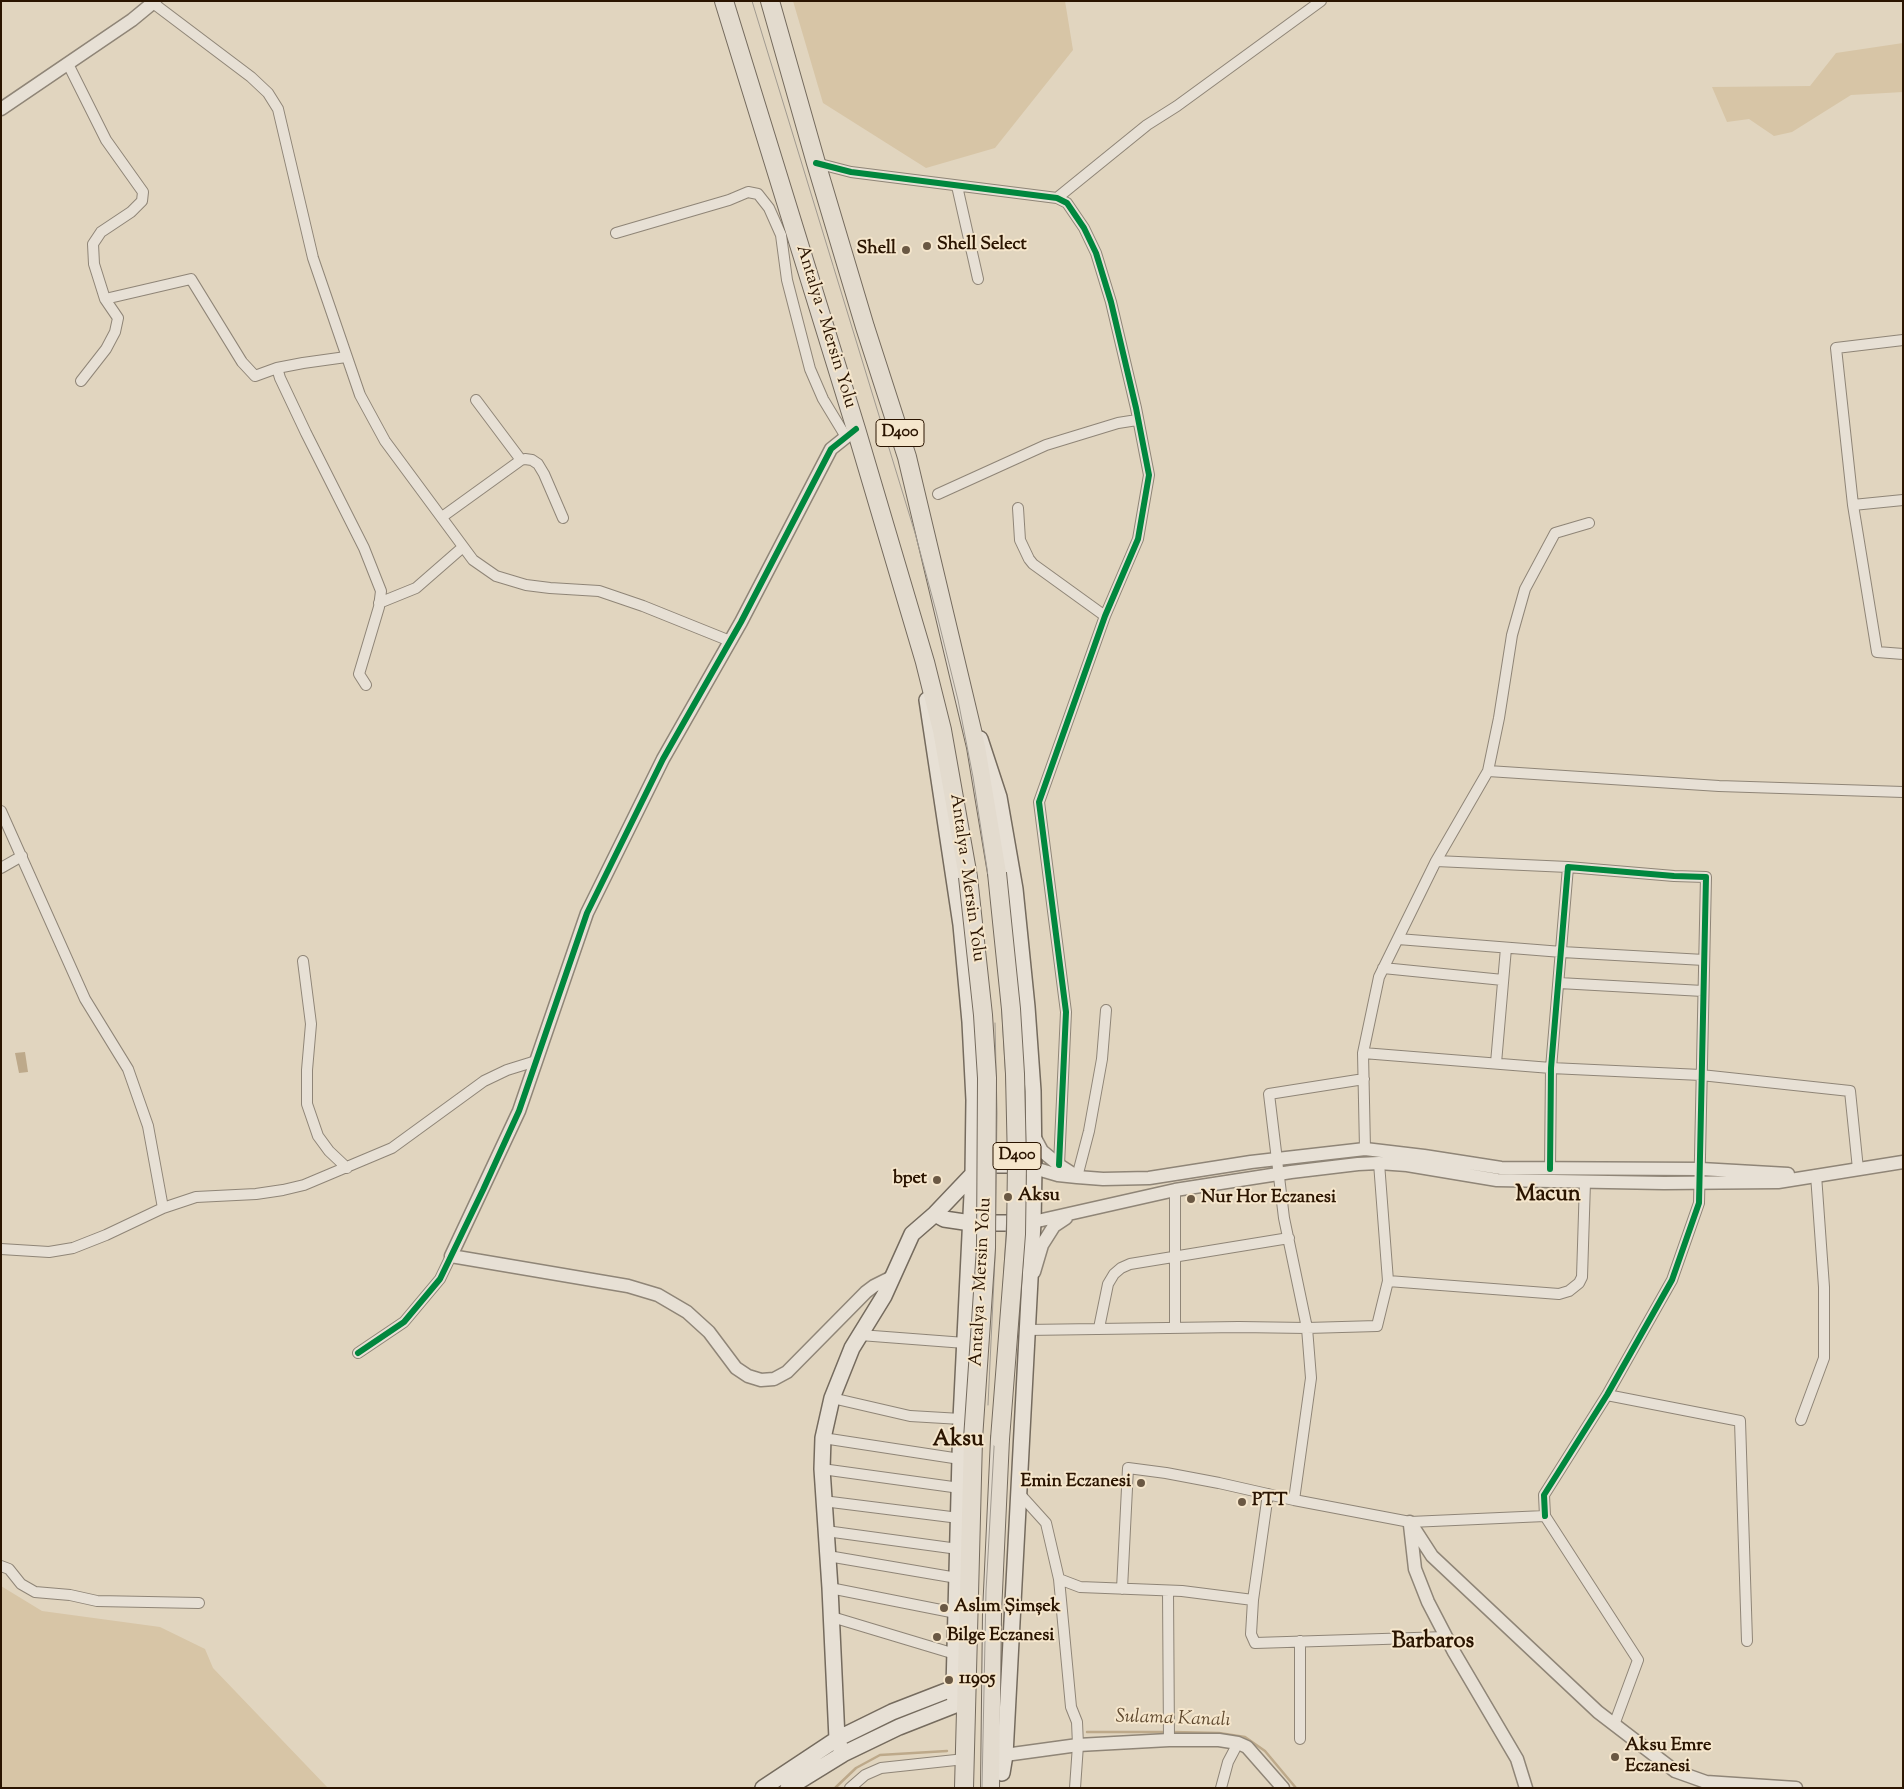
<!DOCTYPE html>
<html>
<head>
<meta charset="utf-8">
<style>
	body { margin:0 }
	#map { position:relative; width:1904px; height:1789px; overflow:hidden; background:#e1d5bf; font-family:"Sorts Mill Goudy",serif }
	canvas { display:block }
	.frame { position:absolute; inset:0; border:2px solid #2a1400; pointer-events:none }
</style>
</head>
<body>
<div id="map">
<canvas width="1904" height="1789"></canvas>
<div class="frame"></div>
</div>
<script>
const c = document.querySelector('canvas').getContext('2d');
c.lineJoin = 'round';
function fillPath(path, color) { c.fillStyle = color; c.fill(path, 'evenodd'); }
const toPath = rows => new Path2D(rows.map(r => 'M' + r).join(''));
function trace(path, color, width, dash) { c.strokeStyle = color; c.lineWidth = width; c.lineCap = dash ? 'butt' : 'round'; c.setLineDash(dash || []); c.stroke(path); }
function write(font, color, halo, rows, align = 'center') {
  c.font = font + ' "Sorts Mill Goudy",serif'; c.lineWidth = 4; c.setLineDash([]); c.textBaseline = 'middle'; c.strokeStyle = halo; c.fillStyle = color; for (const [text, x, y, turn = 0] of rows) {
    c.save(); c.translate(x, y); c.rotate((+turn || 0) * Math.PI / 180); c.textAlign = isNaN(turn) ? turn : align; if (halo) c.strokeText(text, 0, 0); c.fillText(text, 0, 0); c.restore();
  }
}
fillPath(toPath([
	[793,1,1065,1,1073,50,995,148,926,168,823,103],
	[1903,43,1903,92,1851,95,1792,132,1774,136,1749,119,1727,122,1712,87,1810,86,1836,53],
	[1,1586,42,1611,160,1627,205,1649,213,1668,328,1788,1,1788]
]), '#d7c5a6');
fillPath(toPath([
	[25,1052,28,1072,19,1073,15,1053]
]), '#bda98a');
trace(toPath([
	[1087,1732,1166,1732],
	[1172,1732,1219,1733,1245,1737,1265,1751,1296,1788],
	[835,1788,856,1768,880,1755,947,1751]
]), '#bda98a', 2.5);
const minor = toPath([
	[153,3,251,77,268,93,278,109,313,258,360,395,385,441,473,560,496,576,526,585,550,588,599,591,643,606,730,641],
	[68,64,106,140,143,192,142,201,131,212,101,232,93,244,94,264,105,299,118,318,115,332,106,349,81,381],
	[816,163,851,172,1057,198,1067,203,1084,228,1096,253,1111,302,1136,408,1149,475,1138,539,1105,616,1039,802,1066,1012,1059,1165],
	[957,186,978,279],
	[1057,198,1147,125,1177,106,1321,1],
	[616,233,729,200,748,192,758,194,769,208,781,235,787,280,810,369,823,399,846,437],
	[105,299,191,279,242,362,255,376,277,368,303,363,346,357],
	[1903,340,1836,348,1853,505,1877,652,1903,654],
	[277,368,280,378,306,433,364,548,381,591,379,607,359,674,366,685],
	[476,400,521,460],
	[938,494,1046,445,1118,423,1137,420],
	[1853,505,1903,500],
	[1018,508,1020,540,1029,559,1033,564,1105,616],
	[442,517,521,460,525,459,532,460,538,464,544,474,563,518],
	[379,603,416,588,463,547],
	[1488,771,1499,718,1512,635,1525,589,1555,533,1589,523],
	[1,811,85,999,128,1069,148,1126,163,1208],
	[1436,861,1568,867],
	[1,868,22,856],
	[1398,939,1562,952,1704,960],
	[303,961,311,1024,307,1070,307,1104,318,1136,329,1151,347,1168],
	[1383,968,1503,980],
	[1559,983,1703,991],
	[1363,1053,1551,1068,1701,1075,1850,1091,1858,1169],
	[1496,1063,1506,948],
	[1365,1149,1363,1053,1379,977,1436,861,1488,771,1719,786,1903,792],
	[1077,1177,1089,1131,1102,1059,1106,1010],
	[1175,1190,1175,1328],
	[1,1249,49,1252,73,1248,106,1235,163,1208,196,1197,256,1194,283,1190,304,1185,392,1148,484,1081,507,1070,536,1061],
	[1388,1281,1559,1294,1569,1291,1579,1283,1582,1277,1585,1182],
	[1099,1328,1108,1284,1114,1274,1121,1268,1130,1264,1289,1238],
	[1026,1330,1239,1327,1307,1328,1377,1326,1388,1281,1379,1163],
	[860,1335,965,1343],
	[358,1353,404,1322,440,1279,451,1256],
	[1607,1395,1740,1421,1747,1641],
	[832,1398,910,1416,961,1419],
	[1801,1420,1824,1358,1824,1287,1816,1175],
	[823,1438,960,1459],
	[822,1469,960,1488],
	[1018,1492,1046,1523,1059,1579,1071,1707,1077,1722,1078,1745,1075,1788],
	[1294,1500,1311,1378,1307,1328,1284,1218,1269,1094,1364,1079],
	[823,1501,959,1518],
	[1545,1516,1544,1495,1607,1395,1672,1280,1699,1203,1706,877,1674,876,1568,867,1551,1068,1550,1169],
	[826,1531,958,1549],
	[828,1556,957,1578],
	[1,1566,9,1569,21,1584,35,1592,70,1595,97,1601,199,1603],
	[1059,1579,1080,1587,1182,1591,1253,1600,1268,1494],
	[830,1588,956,1613],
	[1122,1589,1128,1468,1166,1473,1219,1483,1294,1500,1410,1522,1545,1516,1638,1660,1614,1725],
	[1168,1591,1169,1740],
	[1253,1600,1251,1634,1255,1643,1446,1637],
	[832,1617,955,1654],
	[1300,1641,1300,1739],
	[850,1788,865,1775,881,1768,965,1759],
	[1221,1788,1228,1762,1238,1743]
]);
const tertiary = toPath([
	[1,109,132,20,155,1],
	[856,429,831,449,741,622,663,759,587,913,519,1111,451,1256,628,1286,658,1295,687,1312,709,1332,736,1368,748,1376,761,1380,774,1379,787,1372,866,1292,874,1286,892,1277],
	[1034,1136,1042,1151,1059,1165,1073,1174],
	[1034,1168,1058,1175,1077,1177,1103,1179,1149,1178,1251,1162,1365,1149,1424,1156,1501,1168,1701,1169,1788,1174],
	[1033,1222,1175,1190,1291,1172,1358,1164,1379,1163,1407,1165,1497,1180,1664,1183,1778,1182,1903,1162],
	[1034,1272,1042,1245,1054,1226,1066,1218],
	[1410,1522,1432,1556,1598,1712,1675,1771,1706,1782,1796,1788],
	[1410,1525,1415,1569,1428,1602,1454,1652,1517,1759,1526,1788],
	[1005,1755,1078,1745,1169,1740,1219,1740,1238,1743,1247,1747,1283,1788]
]);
const secondary = toPath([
	[980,739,999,797,1015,889,1027,1007,1033,1091,1034,1168,1033,1222,1005,1755,1002,1773],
	[935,1214,944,1219,971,1223,1027,1223],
	[843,1754,837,1739,830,1588,822,1469,823,1438,832,1398,852,1348,884,1296,912,1234,935,1214,973,1174,993,1165,1011,1165,1027,1167],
	[763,1788,837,1739,892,1712,954,1688],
	[788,1788,843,1754,899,1727,955,1705,954,1688,961,1419,973,1174,974,1100,970,1022,961,925,927,700]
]);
const trunk = toPath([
	[724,1,856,429,925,662,942,730,968,877],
	[770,1,816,163,865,327,907,457,976,747,997,873],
	[964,1788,973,1439],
	[990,1788,992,1613,1000,1439]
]);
trace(minor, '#8f8577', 12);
trace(tertiary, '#8f8577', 15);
trace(secondary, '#756b5e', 18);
trace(trunk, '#756b5e', 20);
trace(minor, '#e7e0d5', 10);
trace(tertiary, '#e7e0d5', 12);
trace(secondary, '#e7e0d5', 15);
trace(trunk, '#e3dbce', 18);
trace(toPath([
	[752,1,915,533,936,611,958,700,973,777,988,875,999,965,1008,1114,1008,1197,986,1591,982,1788],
	[988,1405,995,1258,997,1113,995,1023]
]), '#a19a90', 1);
const trunkBridge = toPath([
	[997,873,1011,1009,1015,1074,1017,1163,1016,1234,1000,1439],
	[968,877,983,1015,987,1078,986,1248,973,1439]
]);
trace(trunkBridge, '#756b5e', 20, []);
trace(trunkBridge, '#e3dbce', 18);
trace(toPath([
	[816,163,851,172,1057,198,1067,203,1084,228,1096,253,1111,302,1136,408,1149,475,1138,539,1105,616,1039,802,1066,1012,1059,1165],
	[358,1353,404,1322,440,1279,483,1190,519,1111,587,913,663,759,741,622,831,449,856,429],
	[1545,1516,1544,1495,1607,1395,1672,1280,1699,1203,1706,877,1674,876,1568,867,1551,1068,1550,1169]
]), '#00873e', 6);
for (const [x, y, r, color] of [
	[927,246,5,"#6a5843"],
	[906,250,5,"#6a5843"],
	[937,1180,5,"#6a5843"],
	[1008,1197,5,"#6a5843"],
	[1191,1199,5,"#6a5843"],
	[1141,1483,5,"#6a5843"],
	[1242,1502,5,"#6a5843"],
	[944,1608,5,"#6a5843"],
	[937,1637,5,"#6a5843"],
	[949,1680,5,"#6a5843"],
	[1615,1757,5,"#6a5843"]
]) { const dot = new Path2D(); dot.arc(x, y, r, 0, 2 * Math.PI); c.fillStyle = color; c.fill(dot); trace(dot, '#f5e6cc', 2); }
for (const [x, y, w] of [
	[900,433,48],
	[1017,1156,48]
]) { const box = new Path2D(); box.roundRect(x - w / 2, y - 13.5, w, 27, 4); c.fillStyle = '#f5e6cc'; c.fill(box); trace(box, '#2a1400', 1); }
write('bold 16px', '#2a1400', null, [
	["D400",900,433],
	["D400",1017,1156]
]);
write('bold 18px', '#2a1400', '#f5e6cc', [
	["Shell Select",937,246],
	["Shell",896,250,"right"],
	["bpet",927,1180,"right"],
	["Aksu",1018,1197],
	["Nur Hor Eczanesi",1201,1199],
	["Emin Eczanesi",1131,1483,"right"],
	["PTT",1252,1502],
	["Aslım Şimşek",954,1608],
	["Bilge Eczanesi",947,1637],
	["11905",959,1680],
	["Aksu Emre",1625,1747],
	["Eczanesi",1625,1768]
], 'left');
write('18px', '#2a1400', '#f5e6cc', [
	["Antalya - Mersin Yolu",825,327,73],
	["Antalya - Mersin Yolu",966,878,82],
	["Antalya - Mersin Yolu",982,1282,-87]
]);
write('italic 19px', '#5e482e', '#f5e6cc', [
	["Sulama Kanalı",1173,1720,2]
]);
write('bold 22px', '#2a1400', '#f5e6cc', [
	["Macun",1548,1196],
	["Aksu",958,1441],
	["Barbaros",1433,1643]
]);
</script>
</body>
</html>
